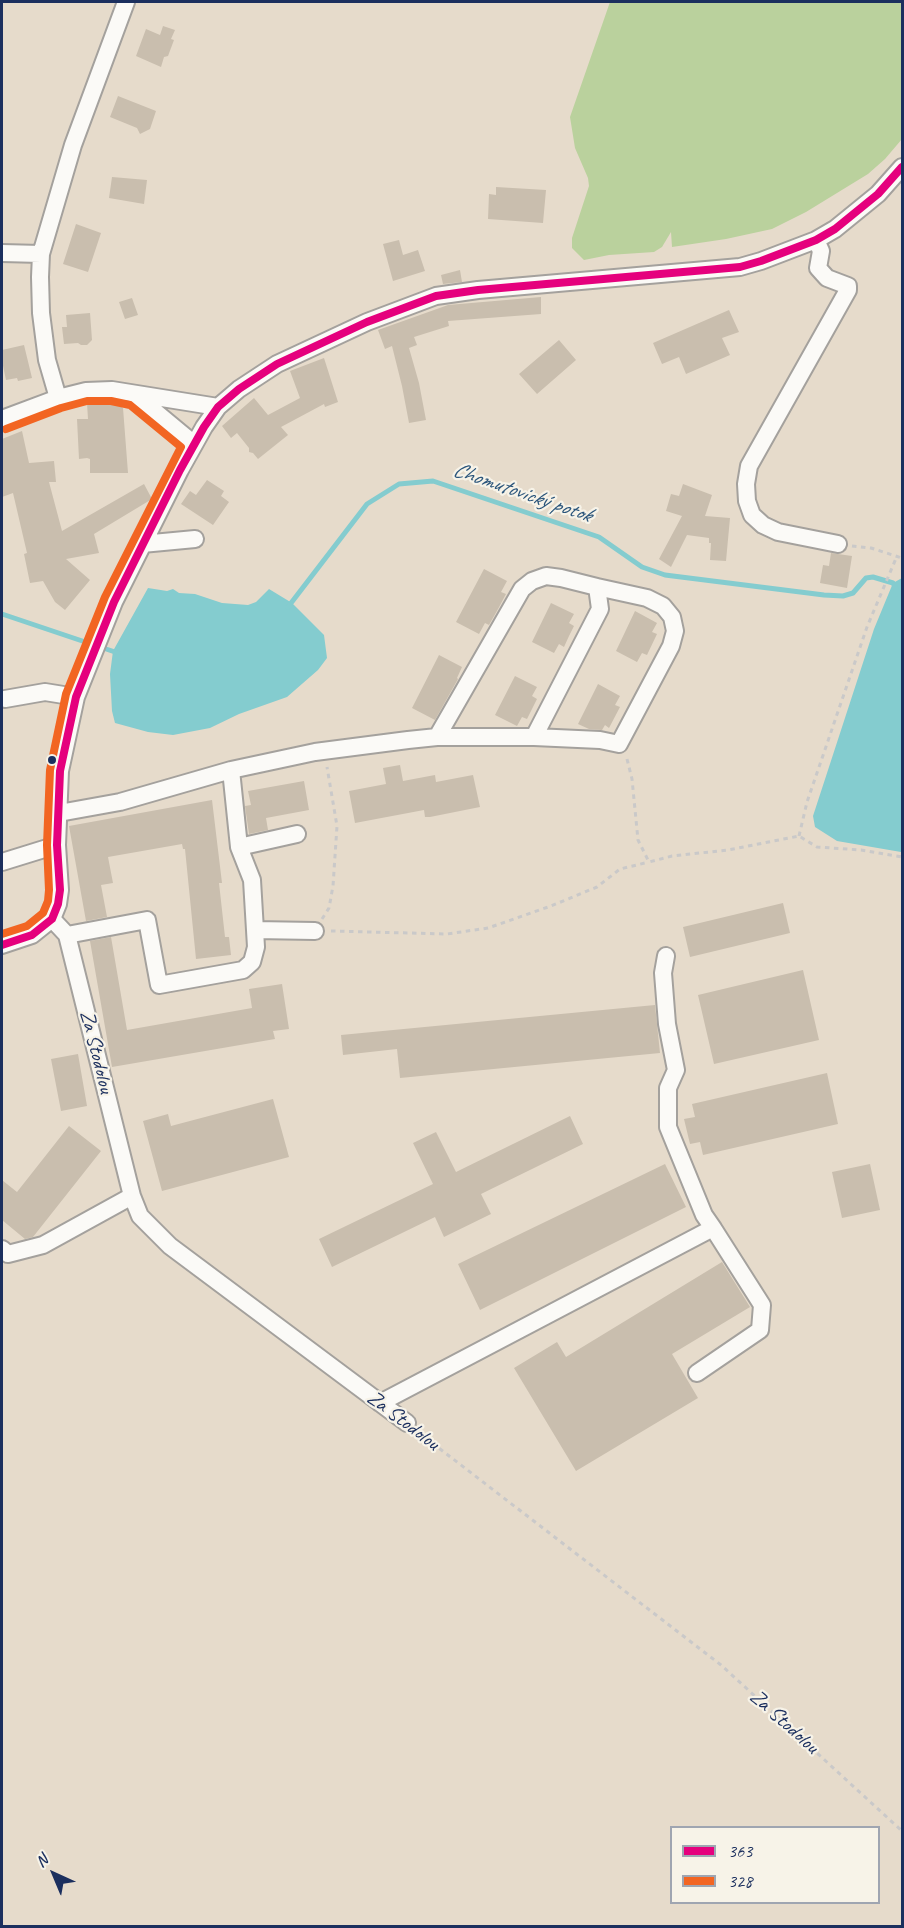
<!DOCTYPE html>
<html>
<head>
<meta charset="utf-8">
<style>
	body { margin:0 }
	#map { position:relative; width:904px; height:1928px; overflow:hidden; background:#e6dbcb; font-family:Caveat,sans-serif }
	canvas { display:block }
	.frame { position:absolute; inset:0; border:3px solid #1b2f5e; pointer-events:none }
	.legend { position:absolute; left:670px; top:1826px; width:210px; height:78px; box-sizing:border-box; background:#f7f3e8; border:2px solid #9fa5b1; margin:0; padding:8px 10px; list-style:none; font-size:18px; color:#1b2f5e }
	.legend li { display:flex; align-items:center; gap:12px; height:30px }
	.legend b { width:30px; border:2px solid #9fa5b1 }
	.north { position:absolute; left:24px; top:1844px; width:60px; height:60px; -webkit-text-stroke:4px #f7f3e8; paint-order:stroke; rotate:316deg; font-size:16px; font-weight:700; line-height:24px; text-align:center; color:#1b2f5e }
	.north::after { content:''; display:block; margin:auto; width:21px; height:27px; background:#1b2f5e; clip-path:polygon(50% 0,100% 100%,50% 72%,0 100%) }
</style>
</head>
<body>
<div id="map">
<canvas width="904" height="1928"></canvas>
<div class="frame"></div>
<ul class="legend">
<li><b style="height:8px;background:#e5007d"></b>363</li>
<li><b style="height:8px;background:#f26522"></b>328</li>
</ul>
<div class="north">N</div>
</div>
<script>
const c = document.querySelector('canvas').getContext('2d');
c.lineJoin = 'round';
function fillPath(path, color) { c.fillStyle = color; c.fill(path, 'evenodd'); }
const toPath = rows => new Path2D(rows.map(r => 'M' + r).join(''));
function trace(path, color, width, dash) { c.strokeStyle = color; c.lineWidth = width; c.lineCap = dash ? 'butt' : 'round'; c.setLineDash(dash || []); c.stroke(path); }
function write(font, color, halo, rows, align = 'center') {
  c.font = font + ' Caveat,sans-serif'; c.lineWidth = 4.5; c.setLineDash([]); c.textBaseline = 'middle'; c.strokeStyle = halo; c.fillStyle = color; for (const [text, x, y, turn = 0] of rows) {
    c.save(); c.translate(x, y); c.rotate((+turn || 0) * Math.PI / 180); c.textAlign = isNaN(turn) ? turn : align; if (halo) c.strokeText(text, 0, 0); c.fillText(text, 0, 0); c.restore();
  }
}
fillPath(toPath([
	[610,2,902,2,902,139,885,159,868,174,806,212,772,229,726,239,672,247,671,232,662,247,654,252,609,255,584,260,572,248,572,238,589,186,588,178,575,148,570,117]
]), '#bad19d');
fillPath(toPath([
	[902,578,902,852,901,852,837,841,815,827,813,816,874,629,893,583],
	[148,588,167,591,173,589,179,593,195,594,222,603,248,605,256,602,269,589,292,603,324,635,327,658,318,670,287,697,239,714,210,728,173,735,148,732,115,723,112,711,110,674,113,651]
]), '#84cccf');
trace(toPath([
	[288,607,367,504,399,484,433,481,599,537,642,567,665,575,824,595,843,596,853,593,866,578,873,577,893,583,902,601],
	[2,614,118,653]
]), '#84cccf', 5);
fillPath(toPath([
	[163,26,175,30,171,39,174,40,168,56,164,57,161,67,136,56,146,29,160,35],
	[118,96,156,111,150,129,140,134,137,128,110,117],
	[112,177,147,180,144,204,109,198],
	[496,187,546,190,543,223,488,219,489,194,496,195],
	[76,224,101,233,88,272,63,264],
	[399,240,403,255,418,250,425,271,393,281,383,244],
	[460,270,462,282,443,284,441,275],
	[541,297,541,314,448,321,449,326,414,337,417,345,409,348,419,383,426,420,409,423,402,386,392,346,385,349,378,330,448,305],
	[132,298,138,315,125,319,119,302],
	[729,310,739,332,722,338,730,355,686,374,679,357,662,364,653,343],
	[90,313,92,340,87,345,81,345,78,343,64,344,62,327,67,327,66,315],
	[559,340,576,360,537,394,519,374],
	[24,345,32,378,18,381,17,378,6,380,2,361,2,350],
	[324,358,338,402,325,407,324,404,281,427,288,435,258,459,253,453,249,452,249,448,237,433,231,438,222,426,254,398,268,415,300,398,290,371],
	[87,403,117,403,123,408,128,473,90,473,90,459,87,458,79,459,77,419,88,419],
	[22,431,29,463,54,461,56,482,49,482,62,531,144,484,152,499,94,534,99,553,66,559,90,580,65,610,55,602,43,581,30,583,24,554,27,553,13,493,2,497,2,439],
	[207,480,224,491,221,496,229,502,213,525,181,504,190,491,196,495],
	[683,484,712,495,705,516,730,518,726,561,710,560,711,543,709,543,709,538,687,535,671,567,659,559,682,516,666,511,671,494,679,496],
	[831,553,852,556,847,588,820,583,823,565,829,566],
	[484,569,507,581,501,592,506,594,498,609,489,625,485,623,479,634,456,622],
	[551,603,574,614,569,623,574,626,569,636,564,647,559,644,554,653,532,642],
	[635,611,657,623,652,632,657,634,647,655,642,653,637,662,616,651],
	[439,655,462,667,457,678,458,679,435,720,412,708],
	[515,676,537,687,532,696,537,699,527,719,522,717,517,726,495,715],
	[598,684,620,696,615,705,620,707,609,728,605,725,602,730,589,729,578,724],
	[400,765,403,781,435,775,436,782,473,775,480,807,430,817,425,817,424,810,355,823,349,791,386,784,383,768],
	[304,781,309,810,266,818,268,830,249,834,245,806,251,805,248,791],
	[212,800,222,883,219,883,225,937,229,937,231,955,196,959,185,849,183,849,182,844,108,857,113,883,101,885,107,917,86,921,69,826],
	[783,903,790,933,690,957,683,927],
	[111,937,127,1030,252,1008,249,989,282,984,289,1029,273,1031,275,1039,112,1067,90,941],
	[803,970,819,1040,714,1064,698,995],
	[655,1005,660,1053,400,1078,397,1049,343,1055,341,1035],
	[78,1054,87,1106,61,1111,51,1059],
	[827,1073,838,1124,703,1155,700,1142,690,1144,684,1119,695,1117,692,1104],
	[273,1099,289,1157,162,1191,143,1121,168,1114,171,1126],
	[570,1116,583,1144,481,1194,491,1214,444,1237,435,1217,332,1267,319,1239,433,1184,413,1143,436,1132,456,1172],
	[69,1126,101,1151,33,1237,25,1239,2,1220,2,1180,17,1192],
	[665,1164,686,1207,480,1310,458,1264],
	[870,1164,880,1210,842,1218,832,1172],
	[722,1262,750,1307,672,1354,698,1398,576,1471,514,1368,557,1342,566,1357]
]), '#c9beae');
const minor = toPath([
	[816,240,821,251,818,268,827,278,848,286,848,290,749,466,746,484,747,501,752,515,763,525,778,532,838,544],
	[2,253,41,254],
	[135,395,194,444],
	[58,398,47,360,41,313,40,277,41,254,73,145,126,2],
	[2,419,58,398,86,391,112,390,218,407],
	[142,544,195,539],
	[5,699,45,692,76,697],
	[437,737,522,589,532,581,546,576,561,578,597,587,600,609,534,737],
	[59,813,120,802,231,770,315,752,408,740,437,737,534,737,600,740,619,744,671,646,675,631,672,617,663,606,647,598,597,587],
	[239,847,297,834],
	[2,862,57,845],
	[52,919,67,935,132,1196,140,1216,170,1246,407,1423],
	[255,930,315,931],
	[67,935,147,920,159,985,243,970,252,962,256,947,252,880,239,847,231,770],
	[2,945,32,935,52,919,58,904,60,890,57,845,60,771,76,697,114,602,180,470,204,427,218,407,239,389,277,364,367,322,436,296,478,290,740,267,761,261,816,240,835,229,878,194,902,167],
	[2,1249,8,1254,43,1245,132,1196],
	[697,1373,760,1330,762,1305,713,1228],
	[380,1403,713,1228,704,1215,668,1127,668,1088,676,1070,667,1024,663,973,666,956]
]);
trace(minor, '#a4a19d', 20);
trace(toPath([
	[852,546,871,548,902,558],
	[627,759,632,779,638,840,649,862,672,856,728,850,799,836,817,847,861,850,902,857],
	[799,836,807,802,867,627,897,556],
	[322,919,329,908,333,886,337,826,327,767],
	[331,931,447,934,488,928,551,906,597,887,620,869,649,862],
	[418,1432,721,1665,902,1831]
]), '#cac9c9', 3, [4.5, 4.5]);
trace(minor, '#fbfaf7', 16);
trace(toPath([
	[2,945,32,935,52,919,58,904,60,890,57,845,60,771,76,697,114,602,180,470,204,427,218,407,239,389,277,364,367,322,436,296,478,290,740,267,761,261,816,240,835,229,878,194,902,167]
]), '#e5007d', 8);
trace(toPath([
	[2,934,27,926,43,913,48,901,49,890,47,845,50,770,66,694,105,597,181,447,130,405,111,401,87,401,61,408,6,429]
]), '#f26522', 8);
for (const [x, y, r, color] of [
	[52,760,5,"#1b2f5e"]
]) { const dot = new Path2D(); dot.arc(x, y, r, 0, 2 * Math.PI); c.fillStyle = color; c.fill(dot); trace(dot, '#f7f3e8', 2); }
write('21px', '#1b2f5e', '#f7f3e8', [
	["Za Stodolou",96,1052,76],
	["Za Stodolou",403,1421,37],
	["Za Stodolou",784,1722,42]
]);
write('italic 22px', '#2b557b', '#f7f3e8', [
	["Chomutovický potok",522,493,19]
]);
</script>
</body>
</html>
